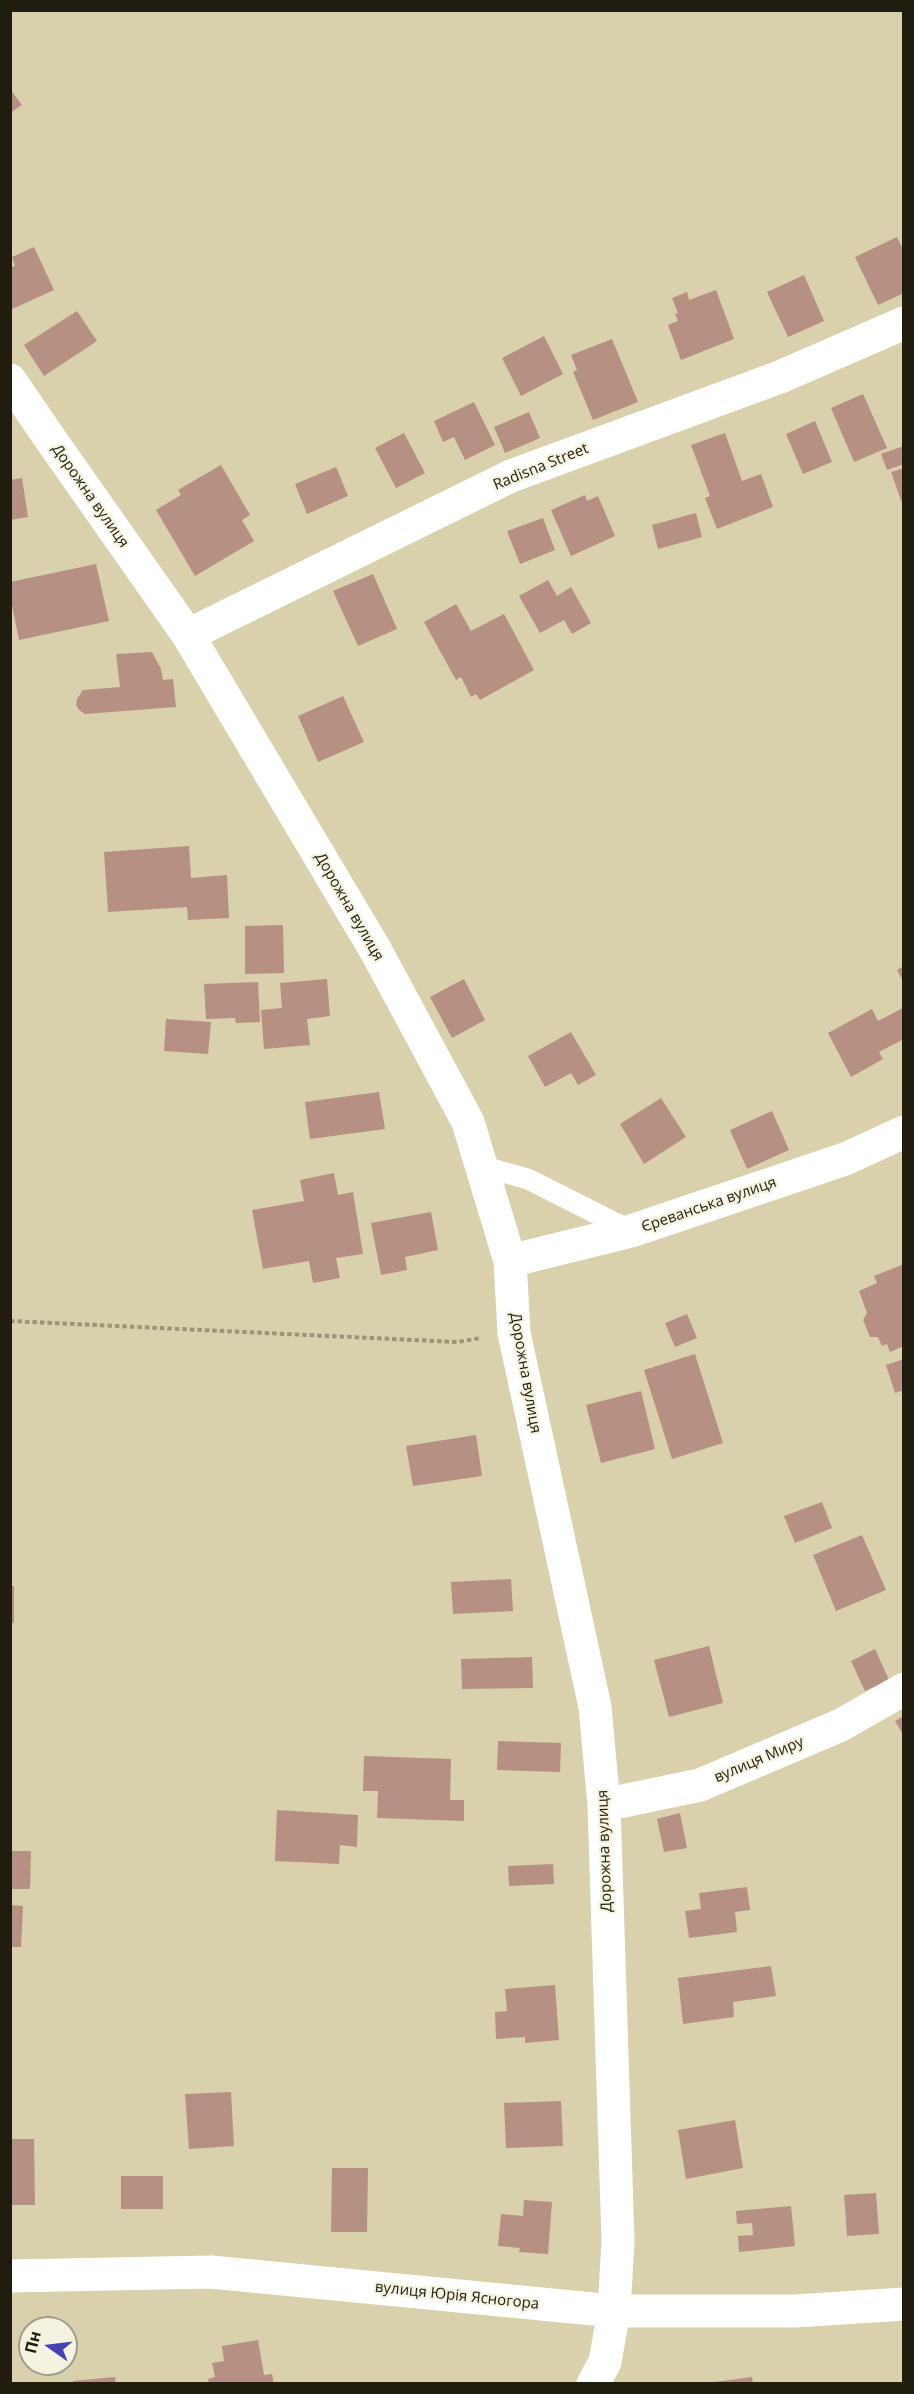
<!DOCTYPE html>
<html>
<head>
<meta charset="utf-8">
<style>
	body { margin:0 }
	#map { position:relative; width:914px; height:2394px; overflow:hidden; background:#d8d1ac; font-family:"Open Sans",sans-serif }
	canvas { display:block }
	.frame { position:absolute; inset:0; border:12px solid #201d0f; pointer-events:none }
	.north { position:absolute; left:18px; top:2316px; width:60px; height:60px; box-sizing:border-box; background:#f5f2df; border:2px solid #a09d8c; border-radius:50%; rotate:284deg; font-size:16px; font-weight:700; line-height:24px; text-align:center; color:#201d0f }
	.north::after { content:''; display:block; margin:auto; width:21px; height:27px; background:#4740b6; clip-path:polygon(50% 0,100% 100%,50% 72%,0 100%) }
</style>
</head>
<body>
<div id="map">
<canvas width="914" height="2394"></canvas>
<div class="frame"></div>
<div class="north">Пн</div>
</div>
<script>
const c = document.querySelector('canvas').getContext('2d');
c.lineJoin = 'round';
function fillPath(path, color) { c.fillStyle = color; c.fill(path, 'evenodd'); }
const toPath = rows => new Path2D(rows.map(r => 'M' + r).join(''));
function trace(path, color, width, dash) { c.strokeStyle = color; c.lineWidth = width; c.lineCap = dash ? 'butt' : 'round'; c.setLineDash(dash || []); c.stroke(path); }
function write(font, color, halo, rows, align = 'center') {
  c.font = font + ' "Open Sans",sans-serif'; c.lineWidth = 4.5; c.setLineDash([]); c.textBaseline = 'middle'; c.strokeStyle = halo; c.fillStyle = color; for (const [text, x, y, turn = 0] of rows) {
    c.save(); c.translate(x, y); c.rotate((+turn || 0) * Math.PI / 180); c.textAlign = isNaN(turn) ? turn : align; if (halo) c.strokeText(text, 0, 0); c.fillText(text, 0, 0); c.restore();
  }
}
fillPath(toPath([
	[10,89,22,105,10,113],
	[897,237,904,251,904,293,878,305,855,257],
	[34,247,54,290,10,310,10,268,15,266,12,257],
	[804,275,824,321,788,337,767,292],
	[716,290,734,339,681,360,668,325,678,321,675,314,678,313,672,298,687,292,689,300],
	[77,311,97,341,44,376,24,345],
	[544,336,563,374,521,396,502,358],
	[612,339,638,402,593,420,573,372,577,370,571,355],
	[863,394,887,448,854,462,831,408],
	[474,402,495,445,465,460,454,437,443,442,434,421],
	[529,412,540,438,505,453,494,427],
	[815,421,832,462,803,474,786,434],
	[404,433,425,473,396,488,375,448],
	[725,433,742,481,761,474,773,507,717,529,705,498,710,496,691,445],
	[904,446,904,464,887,470,881,454],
	[221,465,250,515,242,520,254,541,195,576,156,510,181,495,178,490],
	[336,467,348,496,307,514,295,484],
	[904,468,904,506,903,506,891,472],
	[22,478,28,517,10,520,10,480],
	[585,495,587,501,598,496,615,536,571,556,551,510],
	[696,513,702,537,658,549,652,525],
	[543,518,555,550,520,564,507,531],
	[96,564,109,621,19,640,10,596,10,582],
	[373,574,397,629,358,646,333,591],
	[548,580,557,596,571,587,591,623,572,634,564,620,540,633,519,596],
	[456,604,471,631,504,614,534,670,480,700,476,694,471,697,461,677,456,680,424,622],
	[152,652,161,669,163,680,173,679,176,707,85,714,79,710,76,705,77,699,83,690,120,687,116,654],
	[343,696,364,742,318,762,298,716],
	[189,846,191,878,227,875,229,918,188,920,187,907,108,912,104,852],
	[283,925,284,973,245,974,245,926],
	[904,966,904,983,897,970],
	[327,979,330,1016,307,1019,310,1045,264,1049,261,1010,282,1008,280,983],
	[464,979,485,1020,452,1038,430,997],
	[258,982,260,1022,236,1023,235,1018,206,1019,204,984],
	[903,1008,904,1039,879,1052,883,1059,851,1077,828,1033,872,1009,878,1021],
	[166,1019,211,1022,208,1054,164,1051],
	[571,1032,596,1075,578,1085,571,1073,545,1087,528,1056],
	[379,1092,385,1129,310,1139,305,1102],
	[661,1098,686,1137,644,1164,620,1124],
	[772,1111,789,1150,747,1169,730,1130],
	[334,1173,338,1195,353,1192,363,1254,336,1258,340,1278,313,1283,309,1261,263,1269,252,1210,304,1201,300,1180],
	[431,1212,438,1250,405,1257,407,1270,381,1275,371,1223],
	[904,1264,904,1346,890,1352,887,1344,882,1346,878,1337,870,1337,863,1320,867,1313,859,1291,877,1283,874,1276],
	[687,1314,697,1338,675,1347,665,1323],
	[695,1354,723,1443,672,1459,644,1370],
	[904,1359,904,1390,895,1393,886,1365],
	[641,1391,655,1449,601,1463,586,1405],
	[476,1435,482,1476,413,1486,406,1446],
	[822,1502,832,1528,795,1543,784,1516],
	[862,1535,886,1590,836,1611,813,1555],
	[511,1579,513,1611,453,1614,451,1582],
	[10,1586,14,1586,14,1623,10,1623],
	[709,1646,723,1703,669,1717,654,1660],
	[875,1649,889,1680,865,1691,851,1661],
	[532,1657,533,1688,462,1689,461,1659],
	[904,1716,904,1736,895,1721],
	[498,1741,561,1743,560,1772,497,1770],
	[364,1756,451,1759,450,1800,464,1800,464,1821,377,1818,378,1791,363,1791],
	[277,1810,358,1815,357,1847,340,1845,339,1864,275,1861],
	[680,1813,687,1848,664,1852,657,1819],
	[10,1851,31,1851,30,1889,10,1889],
	[553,1864,554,1884,509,1886,508,1866],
	[747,1887,750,1910,735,1912,737,1932,689,1938,685,1911,701,1909,699,1893],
	[10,1905,23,1906,21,1947,10,1947],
	[771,1966,776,1996,733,2002,734,2017,683,2024,678,1978],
	[555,1985,559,2040,525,2043,525,2037,496,2039,495,2012,507,2011,505,1989],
	[231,2092,234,2146,189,2149,185,2094],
	[561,2101,563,2146,506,2148,504,2103],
	[735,2120,743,2168,686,2179,678,2130],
	[10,2139,34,2139,35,2205,10,2205],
	[332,2168,368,2168,367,2232,331,2232],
	[121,2176,163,2176,163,2209,121,2209],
	[876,2193,879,2234,847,2236,844,2195],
	[524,2200,552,2202,548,2254,519,2252,520,2248,498,2246,501,2214,523,2216],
	[791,2206,795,2246,739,2252,738,2236,753,2235,752,2223,737,2224,736,2211],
	[258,2340,264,2375,272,2374,274,2384,209,2384,208,2379,215,2377,212,2363,224,2361,222,2346],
	[115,2377,116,2384,73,2384,73,2381],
	[752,2377,753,2384,714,2384,714,2382]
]), '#b69083');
trace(toPath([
	[10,1321,457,1342,481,1338]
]), '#9b9578', 4, [4.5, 3]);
trace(toPath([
	[481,1166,528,1179,631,1231]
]), '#fff', 21);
trace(toPath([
	[10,380,51,440,188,635,376,951,468,1122,510,1261,514,1333,595,1707,604,1805,618,2241,614,2311,605,2362,593,2384],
	[188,635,511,476,780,377,904,323],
	[510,1261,631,1231,845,1159,904,1132],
	[604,1805,700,1785,841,1725,904,1689],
	[10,2276,211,2272,614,2311,795,2311,904,2304]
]), '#fff', 33);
write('15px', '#201d0f', '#f5f2df', [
	["Radisna Street",541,467,-22],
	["Дорожна вулиця",90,496,55],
	["Дорожна вулиця",349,907,60],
	["Єреванська вулиця",709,1205,-19],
	["Дорожна вулиця",525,1373,80],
	["вулиця Миру",759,1760,-23],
	["Дорожна вулиця",605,1851,-92],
	["вулиця Юрія Ясногора",457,2296,6]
]);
</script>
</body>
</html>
